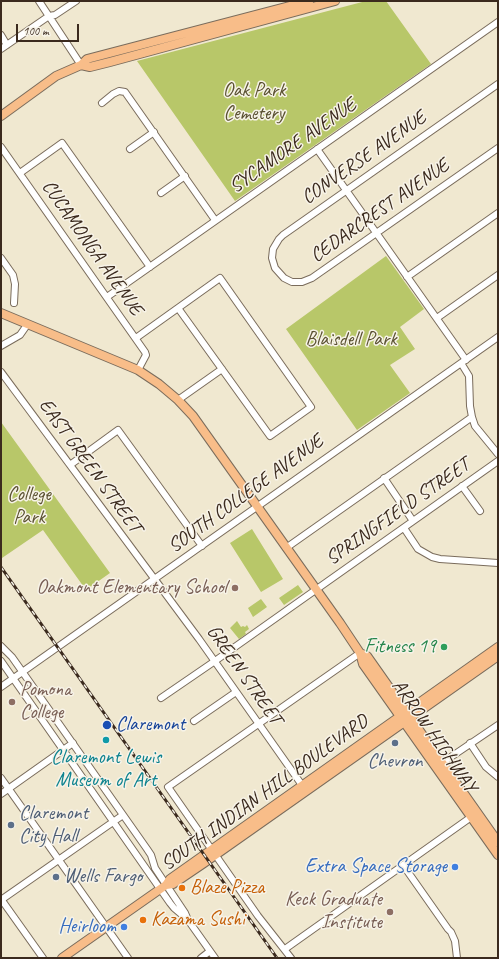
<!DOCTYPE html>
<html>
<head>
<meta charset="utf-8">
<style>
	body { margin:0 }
	#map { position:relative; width:499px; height:959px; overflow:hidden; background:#f0e8d0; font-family:Caveat,sans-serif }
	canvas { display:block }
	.frame { position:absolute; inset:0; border:2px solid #3b2a1e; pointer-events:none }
	.scale { position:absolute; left:16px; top:24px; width:63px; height:18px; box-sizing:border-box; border:2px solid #3b2a1e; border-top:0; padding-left:5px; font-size:12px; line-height:14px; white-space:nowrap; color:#3b2a1e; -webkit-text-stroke:3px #f7f3e8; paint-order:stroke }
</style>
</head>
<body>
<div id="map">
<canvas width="499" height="959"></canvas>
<div class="frame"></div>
<div class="scale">100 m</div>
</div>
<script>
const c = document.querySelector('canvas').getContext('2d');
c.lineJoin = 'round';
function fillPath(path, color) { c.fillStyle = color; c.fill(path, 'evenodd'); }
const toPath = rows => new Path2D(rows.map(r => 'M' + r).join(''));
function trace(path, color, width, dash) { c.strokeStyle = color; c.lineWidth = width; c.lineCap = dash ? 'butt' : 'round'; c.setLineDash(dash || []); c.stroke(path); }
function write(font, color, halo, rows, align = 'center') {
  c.font = font + ' Caveat,sans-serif'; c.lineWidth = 3; c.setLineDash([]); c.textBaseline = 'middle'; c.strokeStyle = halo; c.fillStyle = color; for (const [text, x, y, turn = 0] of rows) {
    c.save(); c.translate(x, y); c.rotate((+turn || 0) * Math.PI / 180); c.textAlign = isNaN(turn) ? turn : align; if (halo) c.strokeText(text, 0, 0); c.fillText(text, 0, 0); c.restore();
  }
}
fillPath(toPath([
	[366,1,386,1,431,64,235,201,137,61],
	[386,256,424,309,400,327,415,349,390,365,410,393,357,430,286,329],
	[1,422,110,573,86,590,43,530,2,558,1,556],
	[252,529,283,579,261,592,230,543],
	[298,585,303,592,284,605,279,598],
	[261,599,267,607,253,617,248,608],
	[237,621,241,627,243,626,245,627,247,625,249,629,245,632,246,634,239,639,230,628]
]), '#b8c769');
const minor = toPath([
	[39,1,81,65],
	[1,35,7,45],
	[1,49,49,16,55,15,76,1],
	[498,84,283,235,279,239,273,249,272,258,275,268,284,278,292,282,302,282,312,278,498,148],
	[102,103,113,94,119,91,125,92,215,220],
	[1,147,145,352,146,355,138,370],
	[130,149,154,132],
	[317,149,466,360],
	[20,173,62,143,150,267],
	[161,193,185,176],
	[1,258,13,275,15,284,14,303],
	[407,277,498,213],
	[107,297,498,22],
	[437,318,498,275],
	[136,338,220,278,311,407,270,436,178,308],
	[1,346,20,335,27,325],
	[461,363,469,376,470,406,472,417,475,426,498,454],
	[1,372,199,639,304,788],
	[178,400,222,369],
	[70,465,118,430,202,546],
	[384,478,413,521],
	[462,486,480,511],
	[404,528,418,549,432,557,440,559,498,563],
	[286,548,472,417],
	[1,646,12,657,147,849,151,855,155,868,185,913,188,920,215,958],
	[1,661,170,903,174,908,187,919],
	[1,687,498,337],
	[161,698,215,661,498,461],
	[194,721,236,692],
	[470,743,486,767,498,777],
	[439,765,498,725],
	[1,778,128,958],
	[1,794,73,743],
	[403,865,448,929,451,932,455,941,457,958],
	[1,899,43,958],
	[1,900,123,815],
	[285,949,474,815],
	[201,958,210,951],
	[291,958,258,916,168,787,360,653]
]);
const major = toPath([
	[81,65,90,67,110,62,335,1],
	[1,116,56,76,81,65,87,59,309,1],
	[1,313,138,370,159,384,178,400,193,416,340,623,360,653,363,664,498,855],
	[360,653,367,656,498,842],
	[166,885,173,884,204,863,498,656],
	[62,958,166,885,170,879,498,647]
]);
trace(minor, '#7a6c5c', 8);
trace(major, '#7a6c5c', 10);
trace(minor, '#fff', 6);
trace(major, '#f8bd89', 8);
const rail = toPath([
	[1,567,277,958]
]);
trace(rail, '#3b2a1e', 3);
trace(rail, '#f7f3e8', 1.5, [4.5]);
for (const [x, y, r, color] of [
	[235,588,4,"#8d6e63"],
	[444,647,4,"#2e9e5b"],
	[12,702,4,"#8d6e63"],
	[107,725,5,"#1a4fb4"],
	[106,740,4,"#0f9aa8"],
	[395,743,4,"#5c6f8a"],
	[11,825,4,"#5c6f8a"],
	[455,867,4,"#3f7fe0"],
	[56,877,4,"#5c6f8a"],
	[182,888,4,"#e8710a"],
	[390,912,4,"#8d6e63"],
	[143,920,4,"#e8710a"],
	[124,927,4,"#3f7fe0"]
]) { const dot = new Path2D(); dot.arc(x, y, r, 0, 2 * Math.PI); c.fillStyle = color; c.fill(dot); trace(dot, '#f7f3e8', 1.5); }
write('20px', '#5a5131', '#f7f3e8', [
	["Oak Park",254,91],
	["Cemetery",254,114],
	["Blaisdell Park",351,340],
	["College",29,495],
	["Park",29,518]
]);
write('20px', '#3b2a1e', '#f7f3e8', [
	["SYCAMORE AVENUE",293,146,-35],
	["CONVERSE AVENUE",364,158,-35],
	["CEDARCREST AVENUE",380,211,-35],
	["CUCAMONGA AVENUE",92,248,55],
	["EAST GREEN STREET",90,466,54],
	["SOUTH COLLEGE AVENUE",246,494,-36],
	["SPRINGFIELD STREET",398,512,-35],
	["GREEN STREET",244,675,55],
	["ARROW HIGHWAY",434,736,55],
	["SOUTH INDIAN HILL BOULEVARD",265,793,-36]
]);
write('20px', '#785e54', '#f7f3e8', [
	["Oakmont Elementary School",227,588],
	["Pomona",20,690,"left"],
	["College",20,713,"left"],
	["Keck Graduate",382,900],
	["Institute",382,923]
], 'right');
write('20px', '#27864d', '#f7f3e8', [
	["Fitness 19",436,647]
], 'right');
write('20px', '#164399', '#f7f3e8', [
	["Claremont",116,725]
], 'left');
write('20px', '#0d838f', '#f7f3e8', [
	["Claremont Lewis",106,758],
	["Museum of Art",106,781]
]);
write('20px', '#4e5e75', '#f7f3e8', [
	["Chevron",395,762,"center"],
	["Claremont",19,814],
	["City Hall",19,837],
	["Wells Fargo",64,877]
], 'left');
write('20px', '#366cbe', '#f7f3e8', [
	["Extra Space Storage",447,867],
	["Heirloom",116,927]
], 'right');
write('20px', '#c56008', '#f7f3e8', [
	["Blaze Pizza",190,888],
	["Kazama Sushi",151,920]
], 'left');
</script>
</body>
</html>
